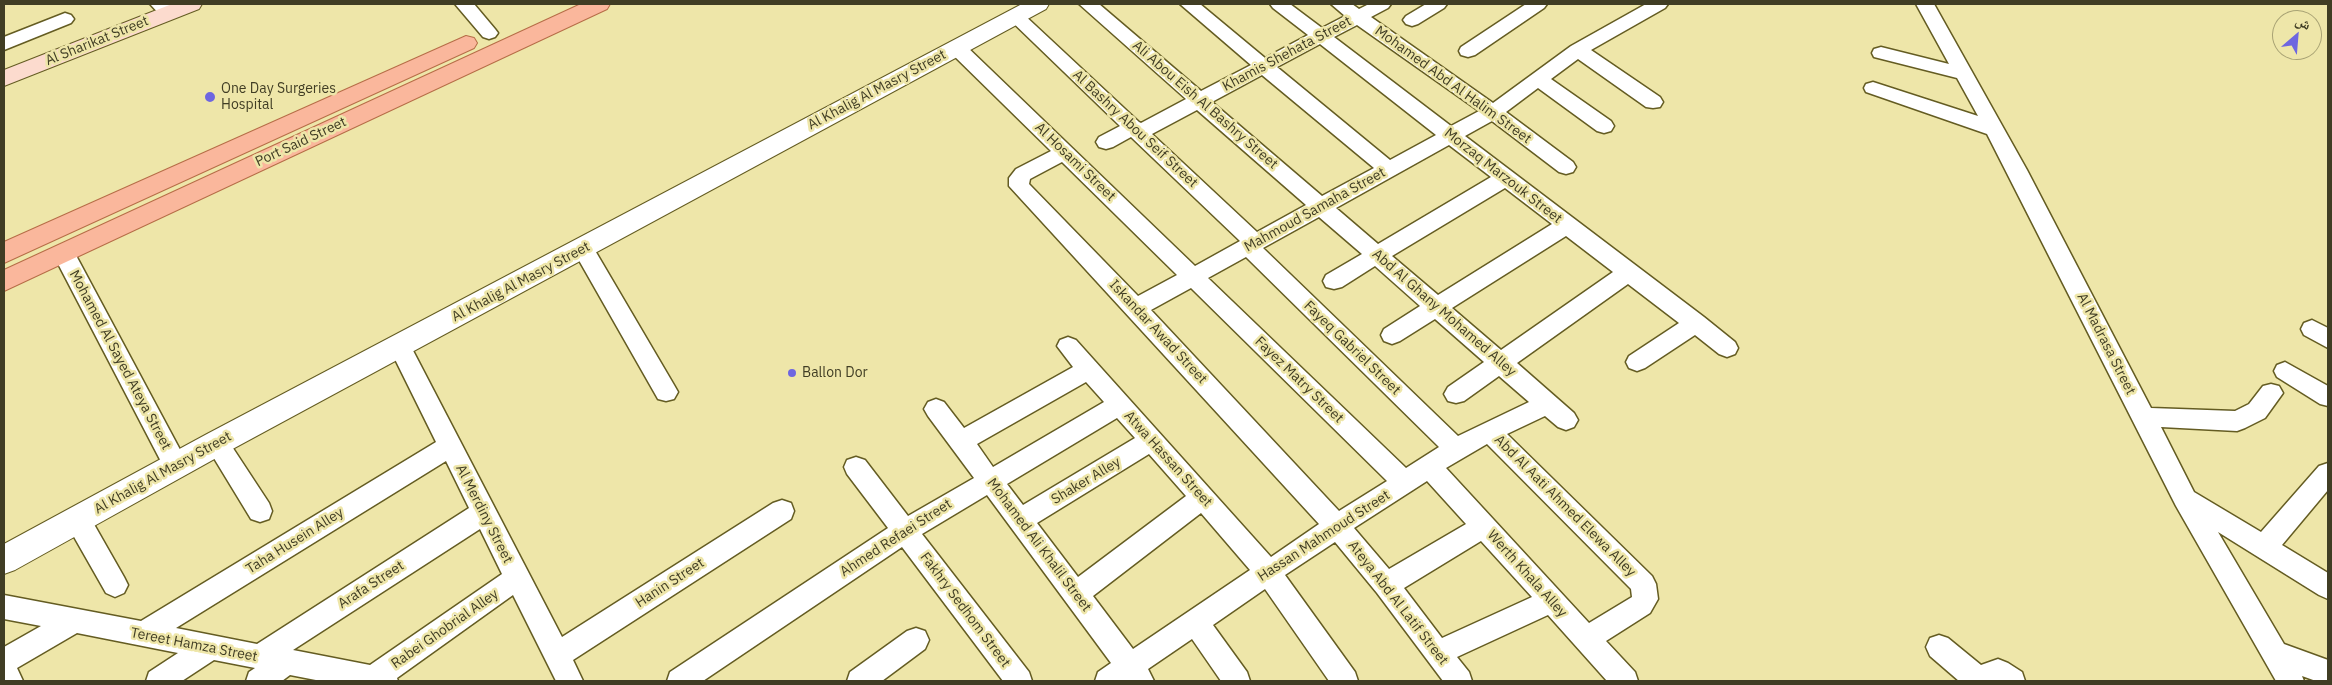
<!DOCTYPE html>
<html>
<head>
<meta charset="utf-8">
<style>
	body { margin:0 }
	#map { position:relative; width:2332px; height:685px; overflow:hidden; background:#eee6a9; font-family:"IBM Plex Sans","Noto Naskh Arabic",sans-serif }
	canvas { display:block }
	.frame { position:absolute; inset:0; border:5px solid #403d24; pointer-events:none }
	.north { position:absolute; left:2272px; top:10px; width:50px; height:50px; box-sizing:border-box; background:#eee6a9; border:1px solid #a8a274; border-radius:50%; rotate:27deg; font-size:14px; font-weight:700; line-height:20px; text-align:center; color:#403d24 }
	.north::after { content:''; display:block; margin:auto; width:18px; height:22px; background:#6e66e0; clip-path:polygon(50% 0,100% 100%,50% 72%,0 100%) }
</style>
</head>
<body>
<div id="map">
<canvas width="2332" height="685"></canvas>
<div class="frame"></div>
<div class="north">ش</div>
</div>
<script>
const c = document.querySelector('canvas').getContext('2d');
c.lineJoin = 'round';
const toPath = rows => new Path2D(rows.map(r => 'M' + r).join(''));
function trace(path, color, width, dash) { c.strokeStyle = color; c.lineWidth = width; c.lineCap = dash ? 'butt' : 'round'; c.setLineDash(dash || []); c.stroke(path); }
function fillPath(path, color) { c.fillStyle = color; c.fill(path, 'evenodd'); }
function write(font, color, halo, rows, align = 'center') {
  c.font = font + ' "IBM Plex Sans",sans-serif'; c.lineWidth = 5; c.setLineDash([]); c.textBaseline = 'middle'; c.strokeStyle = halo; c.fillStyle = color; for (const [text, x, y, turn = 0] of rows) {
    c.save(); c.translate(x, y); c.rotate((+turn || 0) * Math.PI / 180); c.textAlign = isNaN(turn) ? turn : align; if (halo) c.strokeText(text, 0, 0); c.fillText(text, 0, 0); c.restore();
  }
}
const minor = toPath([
	[150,4,169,4,177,13,174,17,168,19,162,17,150,4],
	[455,4,474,4,495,29,498,33,495,37,489,39,483,37,455,4],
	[1079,4,1099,4,1201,91,1251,65,1180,4,1200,4,1265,58,1308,35,1273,8,1270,4,1290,4,1322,28,1345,16,1331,4,1352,4,1359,9,1369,4,1391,4,1388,8,1371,17,1493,103,1571,46,1646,4,1668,4,1665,8,1591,50,1660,97,1663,102,1660,107,1653,108,1646,107,1578,59,1551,79,1611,121,1614,126,1611,131,1604,133,1597,131,1538,88,1506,112,1573,162,1576,167,1573,172,1566,174,1559,172,1492,121,1465,136,1704,317,1735,342,1738,348,1735,354,1727,357,1719,354,1695,335,1645,368,1637,371,1629,368,1626,362,1629,356,1679,323,1628,284,1517,363,1574,413,1578,420,1574,427,1566,430,1558,427,1545,416,1507,434,1652,576,1656,584,1658,599,1650,613,1606,641,1635,672,1638,681,1607,681,1548,615,1457,657,1469,672,1472,681,1443,681,1377,593,1335,542,1285,575,1355,672,1358,681,1329,681,1265,589,1213,625,1247,672,1250,681,1221,681,1192,639,1148,669,1154,681,1095,681,1098,672,1111,663,987,495,922,534,1029,672,1032,681,1003,681,902,547,703,681,667,681,670,672,888,528,847,474,844,467,847,460,856,457,865,460,908,516,974,478,928,416,924,409,928,402,936,399,944,402,964,428,1073,367,1057,346,1060,340,1068,337,1076,340,1271,557,1319,524,1009,186,1009,178,1016,169,1051,151,950,52,948,48,950,44,957,42,964,44,1195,266,1240,241,1131,137,1113,147,1106,149,1099,147,1096,142,1099,137,1120,126,1006,16,1009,12,1015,10,1021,12,1139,122,1141,123,1186,99,1079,4],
	[1357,25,1479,111,1451,126,1334,37,1357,25],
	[1320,44,1436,135,1390,160,1277,67,1320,44],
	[1262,75,1374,168,1322,196,1212,102,1262,75],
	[1197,110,1306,205,1257,232,1152,134,1197,110],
	[1449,145,1491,177,1378,244,1336,208,1449,145],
	[1062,162,1177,275,1138,296,1029,184,1030,179,1062,162],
	[1505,188,1552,224,1438,295,1392,256,1505,188],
	[1319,217,1362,254,1326,275,1323,281,1326,287,1334,289,1342,287,1375,266,1420,306,1384,329,1381,335,1384,341,1392,344,1400,341,1435,319,1484,362,1448,387,1444,394,1448,401,1456,403,1464,401,1499,376,1529,402,1458,436,1263,248,1319,217],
	[1566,236,1613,272,1501,350,1452,308,1566,236],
	[1246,257,1439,447,1406,468,1208,278,1246,257],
	[1191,288,1387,481,1339,511,1151,310,1191,288],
	[1086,382,1104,402,993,467,977,444,1086,382],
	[1117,418,1135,438,1023,505,1007,484,1117,418],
	[1487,444,1631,589,1632,597,1589,623,1446,468,1487,444],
	[1149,454,1186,496,1078,577,1037,523,1149,454],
	[1427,481,1466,524,1389,569,1354,528,1427,481],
	[1201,513,1250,570,1133,649,1093,596,1201,513],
	[1481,541,1532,597,1442,638,1404,588,1481,541],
	[1426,4,1447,4,1444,8,1418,24,1412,26,1406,24,1403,20,1406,16,1426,4],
	[1526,4,1547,4,1544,8,1475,55,1468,57,1461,55,1459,51,1461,47,1526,4],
	[1916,4,1934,4,2027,170,2151,408,2235,411,2249,404,2263,386,2271,384,2279,386,2283,393,2265,418,2245,428,2237,431,2161,427,2194,492,2261,532,2319,466,2328,463,2328,490,2282,545,2328,573,2328,599,2319,595,2218,532,2284,644,2328,660,2328,681,2316,681,2302,676,2304,681,2276,681,2176,506,1987,134,1866,92,1864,88,1866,84,1873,82,1978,116,1957,78,1874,57,1872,53,1874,49,1881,47,1949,64,1916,4],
	[65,13,71,15,74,19,71,23,4,50,4,37,65,13],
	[583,240,590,242,674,385,678,392,674,399,666,401,658,399,572,248,576,242,583,240],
	[64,246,72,248,185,459,188,466,185,473,176,476,167,473,53,254,56,248,64,246],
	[2312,320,2328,328,2328,348,2304,335,2301,329,2304,323,2312,320],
	[400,338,408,341,562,637,773,503,782,500,791,503,794,511,791,519,573,660,583,681,556,681,513,595,397,678,398,681,321,681,290,675,282,681,246,681,249,672,255,668,214,660,182,681,146,681,149,672,178,653,77,633,17,668,23,681,4,681,4,647,41,626,4,619,4,595,141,621,436,442,389,347,392,341,400,338],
	[446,461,469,508,257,644,176,628,446,461],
	[480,529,502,574,370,665,293,650,480,529],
	[2285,362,2328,386,2328,406,2320,404,2277,377,2274,371,2277,365,2285,362],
	[217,433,225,436,269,503,272,511,269,519,260,522,251,519,209,450,205,443,209,436,217,433],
	[78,509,87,512,124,577,128,585,124,593,115,597,106,593,69,528,66,520,69,512,78,509],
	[916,628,925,631,929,640,925,649,882,681,847,681,850,672,907,631,916,628],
	[1939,635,1948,638,1981,665,1998,659,2008,663,2022,672,2025,681,1959,681,1930,656,1926,647,1930,638,1939,635]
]);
const tertiary = toPath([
	[1022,4,1049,4,1046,9,227,452,15,570,4,574,4,544,207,434,1022,4]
]);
const secondary = toPath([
	[172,4,202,4,199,9,4,86,4,70,172,4]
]);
const primary = toPath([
	[581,4,610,4,607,9,4,291,4,270,581,4],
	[466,36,474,38,477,43,474,48,4,263,4,242,466,36]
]);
trace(minor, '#645c22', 3);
trace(tertiary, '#645c22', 2);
trace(secondary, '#645c22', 2);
trace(primary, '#b66d47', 2);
fillPath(minor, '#fff');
fillPath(tertiary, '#fff');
fillPath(secondary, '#fcdbce');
fillPath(primary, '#fab79c');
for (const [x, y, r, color] of [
	[210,97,6,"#6e66e0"],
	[792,373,5,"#6e66e0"]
]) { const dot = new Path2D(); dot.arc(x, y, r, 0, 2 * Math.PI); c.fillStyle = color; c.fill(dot); trace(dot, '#eee6a9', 2); }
write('14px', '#403d24', '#eee6a9', [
	["Al Sharikat Street",97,41,-22],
	["Khamis Shehata Street",1287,54,-28],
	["Mohamed Abd Al Halim Street",1453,85,36],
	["Al Khalig Al Masry Street",877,90,-28],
	["Ali Abou Eish Al Bashry Street",1205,105,41],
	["Al Bashry Abou Seif Street",1135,129,43],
	["Port Said Street",301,142,-25],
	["Al Hosami Street",1075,162,44],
	["Morzaq Marzouk Street",1503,176,38],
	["Mahmoud Samaha Street",1315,210,-29],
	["Al Khalig Al Masry Street",521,282,-28],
	["Abd Al Ghany Mohamed Alley",1444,313,41],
	["Iskandar Awad Street",1158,332,47],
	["Al Madrasa Street",2106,344,63],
	["Fayeq Gabriel Street",1352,348,44],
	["Mohamed Al Sayed Ateya Street",120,360,62],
	["Fayez Matry Street",1299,380,44],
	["Atwa Hassan Street",1168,459,48],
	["Al Khalig Al Masry Street",163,473,-29],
	["Shaker Alley",1086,481,-31],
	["Abd Al Aati Ahmed Elewa Alley",1565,506,45],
	["Al Merdiny Street",484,514,63],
	["Hassan Mahmoud Street",1324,536,-33],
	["Ahmed Refaei Street",896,538,-33],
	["Taha Husein Alley",295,541,-32],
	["Mohamed Ali Khalil Street",1039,545,53],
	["Werth Khala Alley",1527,574,48],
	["Hanin Street",670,583,-33],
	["Arafa Street",371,585,-33],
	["Ateya Abd Al Latif Street",1398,603,52],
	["Fakhry Sedhom Street",965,610,53],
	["Rabei Ghobrial Alley",445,629,-35],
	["Tereet Hamza Street",194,645,11]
]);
write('14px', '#403d24', '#eee6a9', [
	["One Day Surgeries",221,89],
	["Hospital",221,105],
	["Ballon Dor",802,373]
], 'left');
</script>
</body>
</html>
